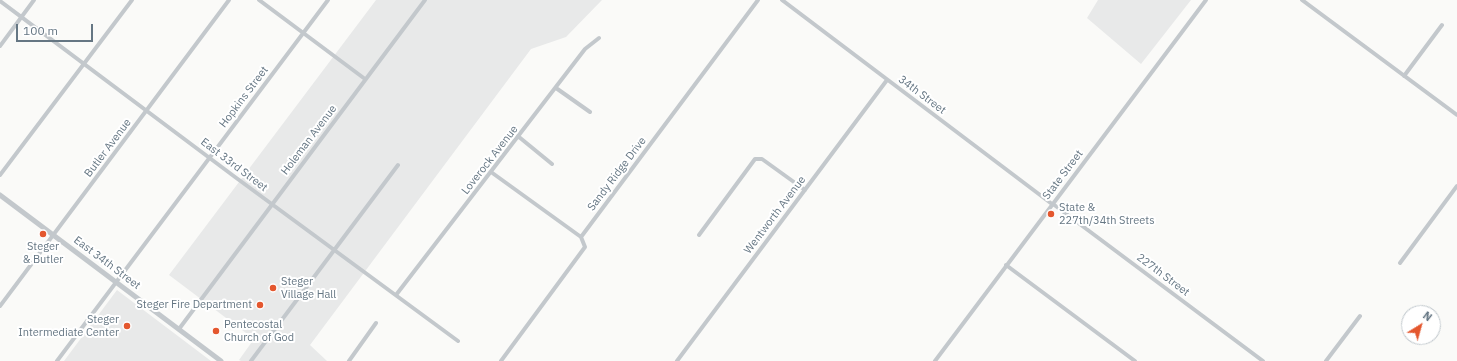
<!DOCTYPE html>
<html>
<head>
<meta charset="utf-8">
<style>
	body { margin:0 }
	#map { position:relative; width:1457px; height:361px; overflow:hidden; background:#fafaf8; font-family:"IBM Plex Sans",sans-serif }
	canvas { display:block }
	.north { position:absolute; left:1401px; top:305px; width:40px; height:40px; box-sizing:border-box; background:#fff; border:1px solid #c1c8cd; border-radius:50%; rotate:37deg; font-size:11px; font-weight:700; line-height:16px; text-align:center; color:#657683 }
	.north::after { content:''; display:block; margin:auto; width:14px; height:18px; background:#e4572e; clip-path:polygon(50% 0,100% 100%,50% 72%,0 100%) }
	.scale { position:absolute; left:16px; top:24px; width:77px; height:18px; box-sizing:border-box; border:2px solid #657683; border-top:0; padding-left:5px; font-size:12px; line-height:14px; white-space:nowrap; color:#657683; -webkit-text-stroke:3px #fff; paint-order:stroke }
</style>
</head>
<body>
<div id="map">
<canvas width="1457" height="361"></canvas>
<div class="north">N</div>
<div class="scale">100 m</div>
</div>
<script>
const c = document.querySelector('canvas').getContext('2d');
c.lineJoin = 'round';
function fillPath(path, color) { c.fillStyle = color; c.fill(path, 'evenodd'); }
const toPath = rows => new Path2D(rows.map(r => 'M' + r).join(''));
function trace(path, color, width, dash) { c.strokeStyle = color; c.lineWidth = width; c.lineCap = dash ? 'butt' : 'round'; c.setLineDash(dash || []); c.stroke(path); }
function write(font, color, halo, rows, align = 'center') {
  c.font = font + ' "IBM Plex Sans",sans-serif'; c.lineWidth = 4; c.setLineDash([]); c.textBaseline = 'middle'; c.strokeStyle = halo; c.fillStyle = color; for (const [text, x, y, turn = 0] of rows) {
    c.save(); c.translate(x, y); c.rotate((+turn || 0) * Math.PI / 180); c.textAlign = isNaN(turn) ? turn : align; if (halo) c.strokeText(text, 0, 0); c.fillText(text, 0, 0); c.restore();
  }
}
fillPath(toPath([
	[376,0,602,0,566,37,531,49,310,345,327,361,241,361,239,360,254,339,169,275],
	[1098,0,1191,0,1141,64,1087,18],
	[117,290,211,361,64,361]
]), '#e8e9e9');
trace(toPath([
	[259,0,365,79],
	[782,0,1052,204],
	[1302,0,1457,115],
	[0,1,235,177,458,341],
	[0,46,34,0],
	[1404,76,1442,25],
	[556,88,590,112],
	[519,137,552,164],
	[491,172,581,237],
	[0,175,132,0],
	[1053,204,1263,361],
	[699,235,755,159,762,159,805,190],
	[1400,263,1457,186],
	[1006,265,1135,361],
	[396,295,585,49,599,38],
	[0,306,229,0],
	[179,329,425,0],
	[57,361,328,0],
	[251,361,398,165],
	[349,361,376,323],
	[501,361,585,247,581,237,758,0],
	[677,361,887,80],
	[935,361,1206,0],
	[1326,361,1360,316]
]), '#c3c8cc', 4);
trace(toPath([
	[0,195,221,361]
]), '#c3c8cc', 5);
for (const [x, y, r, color] of [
	[1051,214,4,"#e4572e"],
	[43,234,4,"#e4572e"],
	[273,288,4,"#e4572e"],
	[260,305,4,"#e4572e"],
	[127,326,4,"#e4572e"],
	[216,331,4,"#e4572e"]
]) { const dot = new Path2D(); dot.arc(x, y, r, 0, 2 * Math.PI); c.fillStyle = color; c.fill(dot); trace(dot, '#fff', 1.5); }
write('11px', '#657683', '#fff', [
	["34th Street",922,95,37],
	["Hopkins Street",244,97,-53],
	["Holeman Avenue",309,140,-53],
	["Butler Avenue",108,148,-53],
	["Loverock Avenue",490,160,-52],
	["East 33rd Street",234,165,37],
	["Sandy Ridge Drive",617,174,-53],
	["State Street",1063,175,-53],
	["Wentworth Avenue",775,215,-53],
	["East 34th Street",107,263,37],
	["227th Street",1163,275,37]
]);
write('11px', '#657683', '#fff', [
	["State &",1059,208],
	["227th/34th Streets",1059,221],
	["Steger",43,247,"center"],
	["& Butler",43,260,"center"],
	["Steger",281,282],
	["Village Hall",281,295],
	["Steger Fire Department",252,305,"right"],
	["Steger",119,320,"right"],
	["Intermediate Center",119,333,"right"],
	["Pentecostal",224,325],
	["Church of God",224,338]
], 'left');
</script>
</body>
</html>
